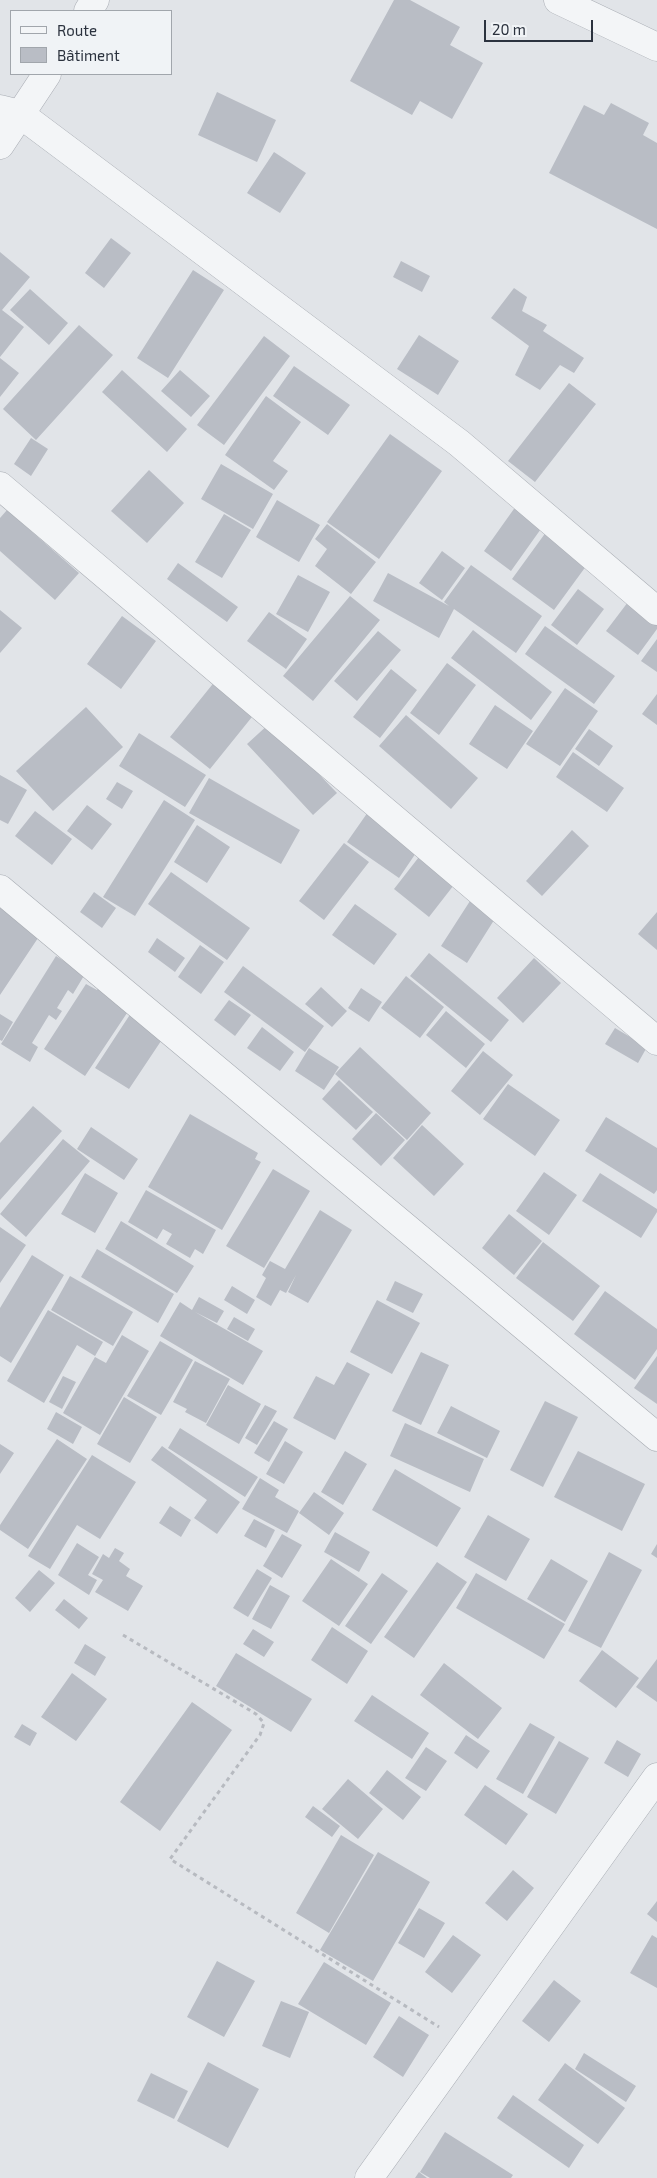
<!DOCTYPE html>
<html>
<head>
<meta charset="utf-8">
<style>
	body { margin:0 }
	#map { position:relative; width:657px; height:2178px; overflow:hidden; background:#e1e4e8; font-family:"Exo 2",sans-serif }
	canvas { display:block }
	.legend { position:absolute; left:10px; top:10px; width:162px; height:65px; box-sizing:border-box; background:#f0f3f6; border:1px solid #a1a6ac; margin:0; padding:6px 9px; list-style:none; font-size:15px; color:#2b323e }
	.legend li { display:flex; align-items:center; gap:10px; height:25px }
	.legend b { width:25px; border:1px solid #a1a6ac }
	.scale { position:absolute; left:484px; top:20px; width:109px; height:22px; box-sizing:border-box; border:2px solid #2b323e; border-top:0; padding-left:6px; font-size:15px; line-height:18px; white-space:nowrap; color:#2b323e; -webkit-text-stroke:4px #f0f3f6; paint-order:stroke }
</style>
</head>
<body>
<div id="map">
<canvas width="657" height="2178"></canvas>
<ul class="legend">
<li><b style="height:6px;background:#f3f5f7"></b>Route</li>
<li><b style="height:14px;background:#b9bdc5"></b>Bâtiment</li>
</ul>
<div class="scale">20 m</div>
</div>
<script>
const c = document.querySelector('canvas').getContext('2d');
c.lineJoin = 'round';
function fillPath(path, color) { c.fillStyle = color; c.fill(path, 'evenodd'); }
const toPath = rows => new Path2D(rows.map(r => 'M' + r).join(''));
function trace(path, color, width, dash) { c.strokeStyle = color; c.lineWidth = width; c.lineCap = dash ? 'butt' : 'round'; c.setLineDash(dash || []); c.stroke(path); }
fillPath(toPath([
	[394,0,410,0,460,27,450,45,483,63,452,119,420,101,412,115,350,81],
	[217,92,276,120,257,162,198,135],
	[611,103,649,123,643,135,657,143,657,229,549,173,584,105,604,115],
	[274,152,306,173,280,213,247,193],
	[111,238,131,253,104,288,85,273],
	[0,252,30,277,2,310,24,327,0,357],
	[401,261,430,276,422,292,393,277],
	[193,270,224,290,168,378,137,358],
	[514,288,527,297,522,311,547,325,543,331,584,358,574,373,560,365,540,390,515,375,529,346,491,318],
	[30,289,68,323,49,345,10,310],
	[79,325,113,355,36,440,3,409],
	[419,335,459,361,438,395,397,369],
	[264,336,290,356,224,445,197,425],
	[0,358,19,373,0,397],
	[294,366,350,405,328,435,273,396],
	[122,370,187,429,167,452,102,392],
	[180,370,210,396,191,417,161,391],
	[569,383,596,404,535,482,508,461],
	[266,396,301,422,273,461,288,471,274,490,225,455],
	[390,434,442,471,379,559,327,522],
	[31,438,48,449,31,476,14,464],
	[221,464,273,494,253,529,201,499],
	[149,470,184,503,147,543,111,511],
	[277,500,320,525,299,562,256,537],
	[516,506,543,526,511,571,484,551],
	[7,510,79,573,55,600,0,551,0,518],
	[224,514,251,530,222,578,195,562],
	[327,524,376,562,351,594,315,566,327,549,315,539],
	[549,528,592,558,554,610,512,579],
	[442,551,465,568,442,600,419,583],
	[178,563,238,607,227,622,167,579],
	[471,565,542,616,516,653,454,609,439,638,373,601,388,573,449,606,444,602],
	[298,575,330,592,308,632,276,614],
	[578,589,604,609,577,645,551,625],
	[350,596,380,620,313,701,283,676],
	[628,602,657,623,657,629,638,655,606,631],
	[0,610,22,628,0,653],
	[269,612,307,639,286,669,247,641],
	[122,616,156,641,121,689,87,664],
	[545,626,615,676,594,704,525,654],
	[473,630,552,692,531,720,451,658],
	[378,631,401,650,357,701,334,681],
	[657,639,657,672,641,661],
	[447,663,476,685,439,735,410,713],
	[391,669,417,690,380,738,353,717],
	[220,675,260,707,210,769,170,737],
	[565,688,598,711,560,766,526,744],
	[657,694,657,725,642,714],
	[495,705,533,731,507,769,469,744],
	[86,707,123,747,53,811,16,771],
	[406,715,478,778,451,809,379,746],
	[270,723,337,793,313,815,247,744],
	[589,729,613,746,599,766,575,749],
	[139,733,206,775,185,807,119,766],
	[573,752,624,788,607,812,556,777],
	[0,775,27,790,8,824,0,820],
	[209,778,300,830,281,864,189,813],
	[117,782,133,791,122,809,106,799],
	[164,800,195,820,135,916,103,897],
	[87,805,112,824,92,850,67,831],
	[35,811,72,839,52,865,15,836],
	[368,812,420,847,399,878,347,842],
	[197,825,230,847,207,883,174,862],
	[572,830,589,846,542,896,526,881],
	[344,843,369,862,324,920,299,901],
	[422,853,457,881,429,917,394,889],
	[171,872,250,928,227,960,148,904],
	[94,892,116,908,102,928,80,912],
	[470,901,496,917,467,963,441,946],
	[355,904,397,934,374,965,332,935],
	[0,905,42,932,0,995],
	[657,912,657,950,638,934],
	[157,938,185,958,175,972,148,952],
	[200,945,224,962,201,994,178,977],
	[429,953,509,1020,491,1042,410,976],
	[56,956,85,974,73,994,68,990,57,1008,62,1011,56,1020,49,1015,32,1043,38,1047,30,1062,1,1044],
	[534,958,561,983,523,1023,497,998],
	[243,966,324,1026,305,1052,224,992],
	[406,976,444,1007,420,1038,381,1008],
	[103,980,129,1010,85,1076,44,1049,86,984,97,990],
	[321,987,347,1011,332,1027,305,1004],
	[361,988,382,1002,369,1022,348,1008],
	[229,1000,251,1015,235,1036,214,1020],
	[446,1011,485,1044,466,1068,426,1035],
	[131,1013,165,1035,129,1089,95,1068],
	[0,1014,13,1022,2,1041,0,1040],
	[262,1027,294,1052,280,1071,247,1048],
	[615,1028,647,1047,638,1063,605,1044],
	[360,1047,431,1113,407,1140,335,1074],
	[309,1048,339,1067,324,1090,295,1071],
	[483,1051,513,1075,480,1115,451,1091],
	[339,1080,373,1112,356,1130,322,1099],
	[508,1084,560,1120,535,1156,483,1119],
	[33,1106,62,1131,0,1200,0,1143],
	[376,1113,405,1140,381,1166,352,1139],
	[190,1114,258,1153,255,1159,261,1162,222,1230,148,1187],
	[606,1117,657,1148,657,1190,654,1194,585,1151],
	[422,1125,464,1164,434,1196,393,1158],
	[91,1127,138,1159,124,1180,77,1149],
	[63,1139,90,1161,26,1237,0,1214],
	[273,1169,310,1191,264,1268,226,1246],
	[544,1172,577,1195,549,1235,516,1211],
	[85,1173,118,1193,95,1233,61,1214],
	[600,1173,657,1209,657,1212,641,1238,582,1201],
	[146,1190,216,1230,203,1254,195,1249,190,1258,166,1244,172,1234,163,1229,157,1239,128,1222],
	[320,1210,352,1230,308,1303,288,1292,296,1275,286,1293,280,1290,271,1306,256,1297,266,1278,262,1275,270,1261,285,1269],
	[509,1214,542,1241,514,1275,482,1248],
	[121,1221,194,1266,177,1293,105,1249],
	[0,1227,26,1245,0,1283],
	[543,1242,600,1286,573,1321,516,1278],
	[97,1249,174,1294,158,1323,81,1277],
	[32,1255,64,1275,11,1363,0,1356,0,1308],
	[70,1276,133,1312,113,1346,51,1310],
	[395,1281,423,1294,413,1313,386,1300],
	[232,1286,255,1300,247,1314,224,1300],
	[605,1291,657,1329,657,1349,635,1380,574,1334],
	[199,1297,224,1311,217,1323,195,1312,263,1351,243,1385,160,1336,180,1302,192,1310],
	[377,1300,420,1323,392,1374,350,1352],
	[48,1310,103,1342,95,1356,77,1345,44,1403,7,1381],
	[234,1317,255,1329,248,1341,227,1329],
	[122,1335,149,1351,100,1435,63,1413,95,1357,106,1363],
	[160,1341,193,1360,161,1415,127,1396],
	[421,1352,449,1365,421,1425,392,1411],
	[657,1356,657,1404,634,1388],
	[195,1361,230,1379,206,1423,185,1412,187,1409,173,1402],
	[347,1362,370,1374,335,1440,293,1418,316,1376,334,1385],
	[63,1376,76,1382,62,1409,49,1402],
	[228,1385,261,1404,239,1444,206,1425],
	[124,1397,157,1417,130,1463,97,1444],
	[545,1401,578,1417,543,1487,510,1470],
	[265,1405,277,1411,257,1445,245,1438],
	[451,1406,500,1431,487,1458,437,1433],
	[56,1412,82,1427,73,1444,47,1429],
	[274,1421,288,1429,269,1462,254,1453],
	[405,1423,484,1459,470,1492,390,1456],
	[180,1428,258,1477,245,1497,168,1448],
	[57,1439,87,1459,28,1549,0,1530,0,1525],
	[285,1441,303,1452,284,1484,266,1474],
	[0,1444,14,1453,0,1474],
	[162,1446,240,1502,217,1534,194,1518,207,1500,151,1460],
	[345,1451,367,1464,343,1505,321,1492],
	[578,1451,645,1484,622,1531,554,1497],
	[92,1455,136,1482,100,1539,77,1525,50,1569,28,1556],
	[395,1469,461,1508,437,1547,372,1510],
	[260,1478,279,1490,275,1497,299,1511,287,1533,242,1509],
	[314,1492,344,1513,329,1535,299,1513],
	[170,1506,191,1520,181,1537,159,1523],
	[488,1515,530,1539,506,1581,464,1557],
	[254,1519,275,1530,266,1548,244,1536],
	[335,1532,370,1552,359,1572,324,1552],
	[282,1534,302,1545,282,1578,263,1566],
	[77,1543,99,1557,88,1575,97,1580,89,1595,58,1575],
	[657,1544,657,1558,651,1554],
	[115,1548,124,1553,119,1561,130,1569,126,1576,143,1586,128,1611,95,1592,103,1580,92,1574,103,1554,109,1558],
	[609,1552,642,1570,601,1648,568,1631],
	[331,1559,368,1584,339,1626,302,1601],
	[551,1559,588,1581,565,1622,527,1599],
	[437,1562,467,1582,414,1658,384,1637],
	[257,1569,272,1578,248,1617,233,1608],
	[39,1570,55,1583,30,1612,15,1598],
	[382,1573,408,1591,371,1644,345,1626],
	[476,1573,565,1624,544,1659,456,1608],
	[270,1585,290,1596,271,1629,252,1619],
	[64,1599,88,1618,79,1629,55,1610],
	[332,1627,368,1651,347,1684,311,1660],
	[253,1629,274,1642,264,1657,243,1644],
	[85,1644,106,1657,95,1676,74,1663],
	[602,1650,639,1678,616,1708,579,1681],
	[236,1653,312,1699,291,1732,216,1686],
	[657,1659,657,1702,636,1687],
	[444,1663,502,1708,478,1739,420,1695],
	[72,1673,107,1699,76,1741,41,1717],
	[372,1695,429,1733,412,1759,354,1721],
	[192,1702,232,1730,160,1831,120,1802],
	[530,1723,555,1737,523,1794,496,1779],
	[22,1724,37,1733,30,1746,14,1737],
	[466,1735,490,1751,477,1769,454,1753],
	[617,1740,641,1754,628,1777,604,1763],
	[559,1741,589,1758,556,1814,527,1797],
	[426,1747,447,1761,426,1791,405,1778],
	[387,1770,421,1797,403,1820,369,1793],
	[348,1779,383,1809,358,1839,322,1809],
	[485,1785,528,1814,506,1845,464,1815],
	[313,1806,340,1826,332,1837,305,1817],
	[341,1835,374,1855,329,1933,296,1913],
	[378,1852,430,1882,373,1981,320,1950],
	[513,1870,534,1888,507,1921,485,1903],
	[657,1901,657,1922,647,1914],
	[419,1908,445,1923,424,1958,398,1943],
	[453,1935,481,1955,452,1993,425,1972],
	[652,1935,657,1938,657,1988,630,1973],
	[217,1961,255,1981,224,2037,187,2017],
	[324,1962,391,2003,366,2045,298,2004],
	[554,1980,581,2001,549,2042,522,2021],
	[281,2001,309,2012,290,2058,262,2046],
	[399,2016,429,2035,403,2077,373,2057],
	[584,2053,636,2086,626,2102,575,2069],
	[208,2062,259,2089,228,2148,177,2121],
	[565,2063,625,2108,598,2144,538,2100],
	[151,2073,188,2091,174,2119,137,2101],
	[513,2095,584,2145,569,2168,497,2118],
	[445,2132,513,2175,511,2178,430,2178,420,2172],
	[419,2172,427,2178,415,2178]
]), '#b9bdc5');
const minor = toPath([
	[558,0,657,47],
	[0,109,20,114,459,443,657,611],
	[0,486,657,1041],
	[0,889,657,1437],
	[369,2178,657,1777]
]);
const tertiary = toPath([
	[88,11,95,0],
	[0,145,47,74]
]);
trace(minor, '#a7abb2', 29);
trace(tertiary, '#a7abb2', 29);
trace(toPath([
	[123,1635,256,1714,264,1723,260,1735,170,1859,439,2027]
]), '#b7bac0', 3, [4, 4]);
trace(minor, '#f3f5f7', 28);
trace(tertiary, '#f3f5f7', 28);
</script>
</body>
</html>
